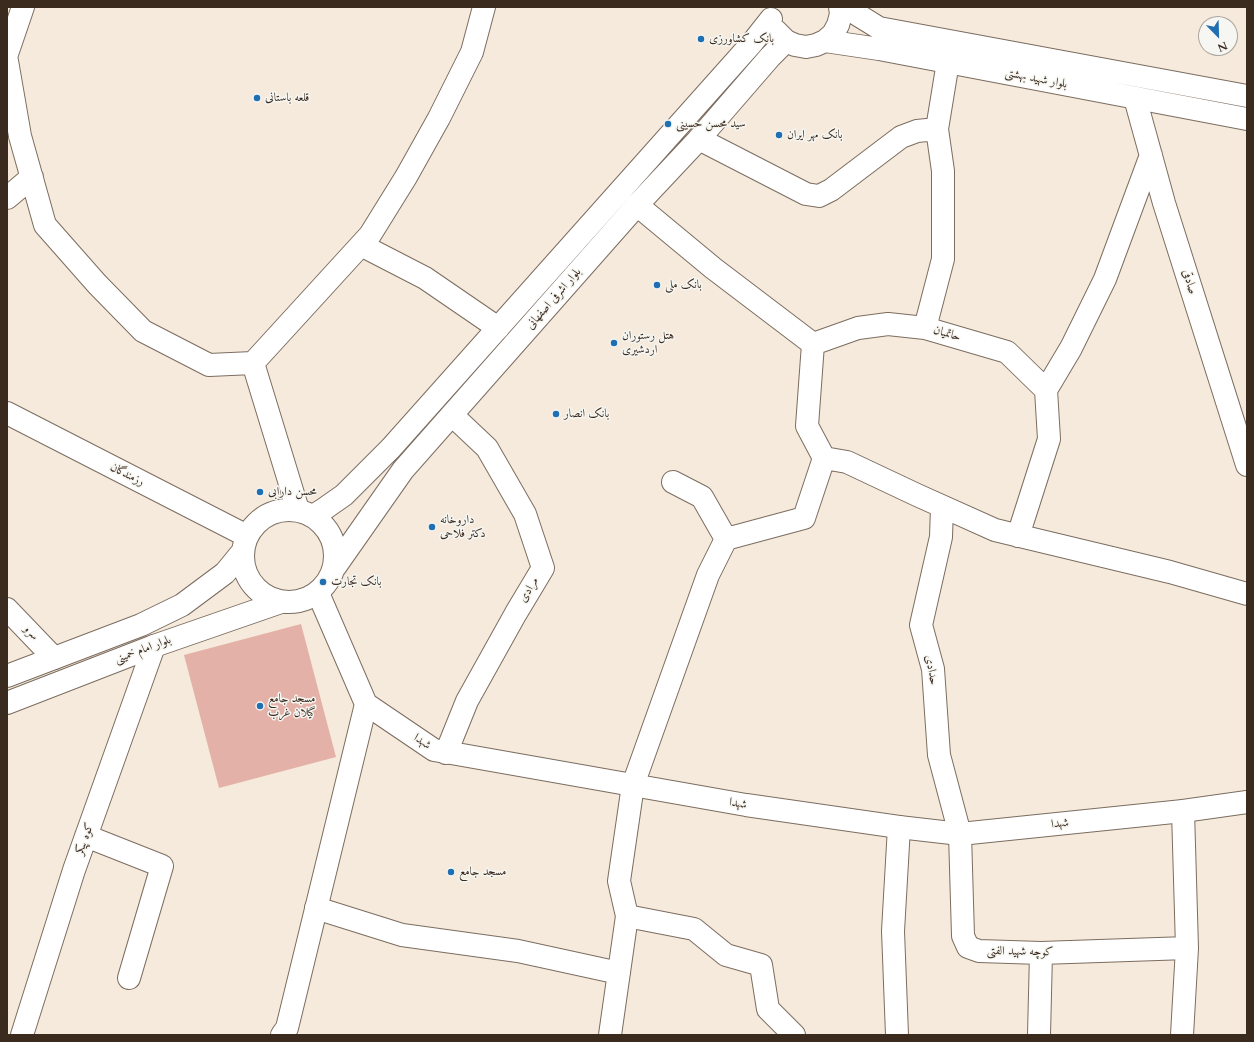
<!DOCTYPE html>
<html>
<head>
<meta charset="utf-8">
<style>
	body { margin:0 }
	#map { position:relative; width:1254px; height:1042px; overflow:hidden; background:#f5eadb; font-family:Cardo,serif }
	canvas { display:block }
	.frame { position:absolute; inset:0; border:8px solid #3b2a1e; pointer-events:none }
	.north { position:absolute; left:1198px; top:16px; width:40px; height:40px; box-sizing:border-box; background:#f6f6f2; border:1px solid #aba49d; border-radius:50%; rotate:157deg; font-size:11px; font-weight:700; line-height:16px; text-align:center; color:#3b2a1e }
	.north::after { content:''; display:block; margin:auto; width:14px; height:18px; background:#1f6fb2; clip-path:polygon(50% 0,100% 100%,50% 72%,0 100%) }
</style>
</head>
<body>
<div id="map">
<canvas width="1254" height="1042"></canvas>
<div class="frame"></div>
<div class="north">N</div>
</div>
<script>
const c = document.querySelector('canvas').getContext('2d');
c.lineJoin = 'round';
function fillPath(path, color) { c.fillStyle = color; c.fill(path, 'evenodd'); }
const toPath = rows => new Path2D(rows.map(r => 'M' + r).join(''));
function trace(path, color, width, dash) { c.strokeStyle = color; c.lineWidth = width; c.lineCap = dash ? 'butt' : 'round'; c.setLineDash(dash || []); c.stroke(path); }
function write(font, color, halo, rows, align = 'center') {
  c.font = font + ' Cardo,Amiri,serif'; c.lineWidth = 3; c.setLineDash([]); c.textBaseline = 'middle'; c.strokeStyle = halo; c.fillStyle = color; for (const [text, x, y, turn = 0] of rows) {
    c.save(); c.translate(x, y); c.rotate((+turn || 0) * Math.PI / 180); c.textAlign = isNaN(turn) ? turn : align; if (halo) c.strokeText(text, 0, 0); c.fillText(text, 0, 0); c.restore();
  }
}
fillPath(toPath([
	[301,624,336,757,219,788,184,655]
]), '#e3b1a7');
const minor = toPath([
	[948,62,937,129,943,171,943,259,925,328,1007,352,1046,390,1049,439,1018,536],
	[1135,98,1164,203,1247,465],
	[699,139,806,194,819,196,831,190,901,137,917,131,937,129],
	[637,205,713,268,813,344,807,426,824,458,847,462,917,495,995,530,1170,572,1247,594],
	[813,344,858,328,888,324,925,328],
	[1046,390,1071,348,1105,279,1151,155],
	[673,482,702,497,726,539],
	[942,507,941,537,921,625,933,669,939,755,960,834,963,936,968,947,979,951,1041,953,1187,948],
	[446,753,467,701,516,613,543,568,525,514,487,448,452,415],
	[86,836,162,866,129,978],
	[316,908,402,935,518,951,619,973],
	[627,916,694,929,726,955,761,965,768,1009,794,1035],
	[22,1035,74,870,154,646],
	[610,1035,627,916,619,881,633,785,708,575,726,539,804,518,824,458],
	[897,1035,893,931,899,827],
	[1039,1035,1041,953],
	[1182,1035,1187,948,1183,811]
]);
const tertiary = toPath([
	[7,54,23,7],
	[7,61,20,136,45,225,97,284,143,331,209,365,253,363,370,235,406,177,439,118,472,52,484,7],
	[7,198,32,177],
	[361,245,425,278,498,328],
	[253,363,298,510],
	[7,413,247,536],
	[318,593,366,704,434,750,746,805,899,827,960,834,1183,811,1247,802],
	[7,609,54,658],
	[282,1035,287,1028,366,704]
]);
const secondary = toPath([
	[845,7,879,28,1247,96],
	[776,31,786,41,795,45,806,47,816,45,825,41,833,34,838,25,841,14,840,7],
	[825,41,879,49,1247,119],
	'243 556a46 46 0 1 1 92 0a46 46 0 1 1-92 0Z',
	[313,516,324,509,344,495,391,448,752,43,771,19],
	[335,567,403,470,637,205,699,139,770,57,786,41],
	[7,676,141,625,182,605,225,573,243,551],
	[7,703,154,646,281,602]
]);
trace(minor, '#7c6d60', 24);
trace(tertiary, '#7c6d60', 24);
trace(secondary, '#7c6d60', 24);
trace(minor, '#fff', 22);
trace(tertiary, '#fff', 22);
trace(secondary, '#fff', 22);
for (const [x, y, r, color] of [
	[701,39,4,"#1f6fb2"],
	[257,98,4,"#1f6fb2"],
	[668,124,4,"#1f6fb2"],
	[779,135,4,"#1f6fb2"],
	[657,285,4,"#1f6fb2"],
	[614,343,4,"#1f6fb2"],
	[556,414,4,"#1f6fb2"],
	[260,492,4,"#1f6fb2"],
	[432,527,4,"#1f6fb2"],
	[323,582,4,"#1f6fb2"],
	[260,706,4,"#1f6fb2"],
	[451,872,4,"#1f6fb2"]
]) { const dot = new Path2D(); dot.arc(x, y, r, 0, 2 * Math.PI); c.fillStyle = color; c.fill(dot); trace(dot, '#f6f6f2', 1.5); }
write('12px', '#3b2a1e', '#f6f6f2', [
	["بانک کشاورزی",709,39],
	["قلعه باستانی",265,98],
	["سید محسن حسینی",676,124],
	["بانک مهر ایران",787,135],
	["بانک ملی",665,285],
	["هتل رستوران",622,336],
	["اردشیری",622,350],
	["بانک انصار",564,414],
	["محسن دارابی",268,492],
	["داروخانه",440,520],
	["دکتر فلاحی",440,534],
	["بانک تجارت",331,582],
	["مسجد جامع",268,699],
	["گیلان غرب",268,713],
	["مسجد جامع",459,872]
], 'left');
write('12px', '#3b2a1e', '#f6f6f2', [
	["بلوار شهید بهشتی",1036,79,11],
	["صادقی",1189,282,73],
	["بلوار اشرفی اصفهانی",554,299,-49],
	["حاتمیان",947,334,16],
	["رزمندگان",127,475,27],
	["مرادی",529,590,-59],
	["سرو",31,633,46],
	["بلوار امام خمینی",143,650,-20],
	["حدادی",931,670,80],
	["شهدا",422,742,34],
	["شهدا",738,804,9],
	["شهدا",1060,824,-6],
	["کوه پیکر",85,839,-70],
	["کوچه شهید الفتی",1020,952,1]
]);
</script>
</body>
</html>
